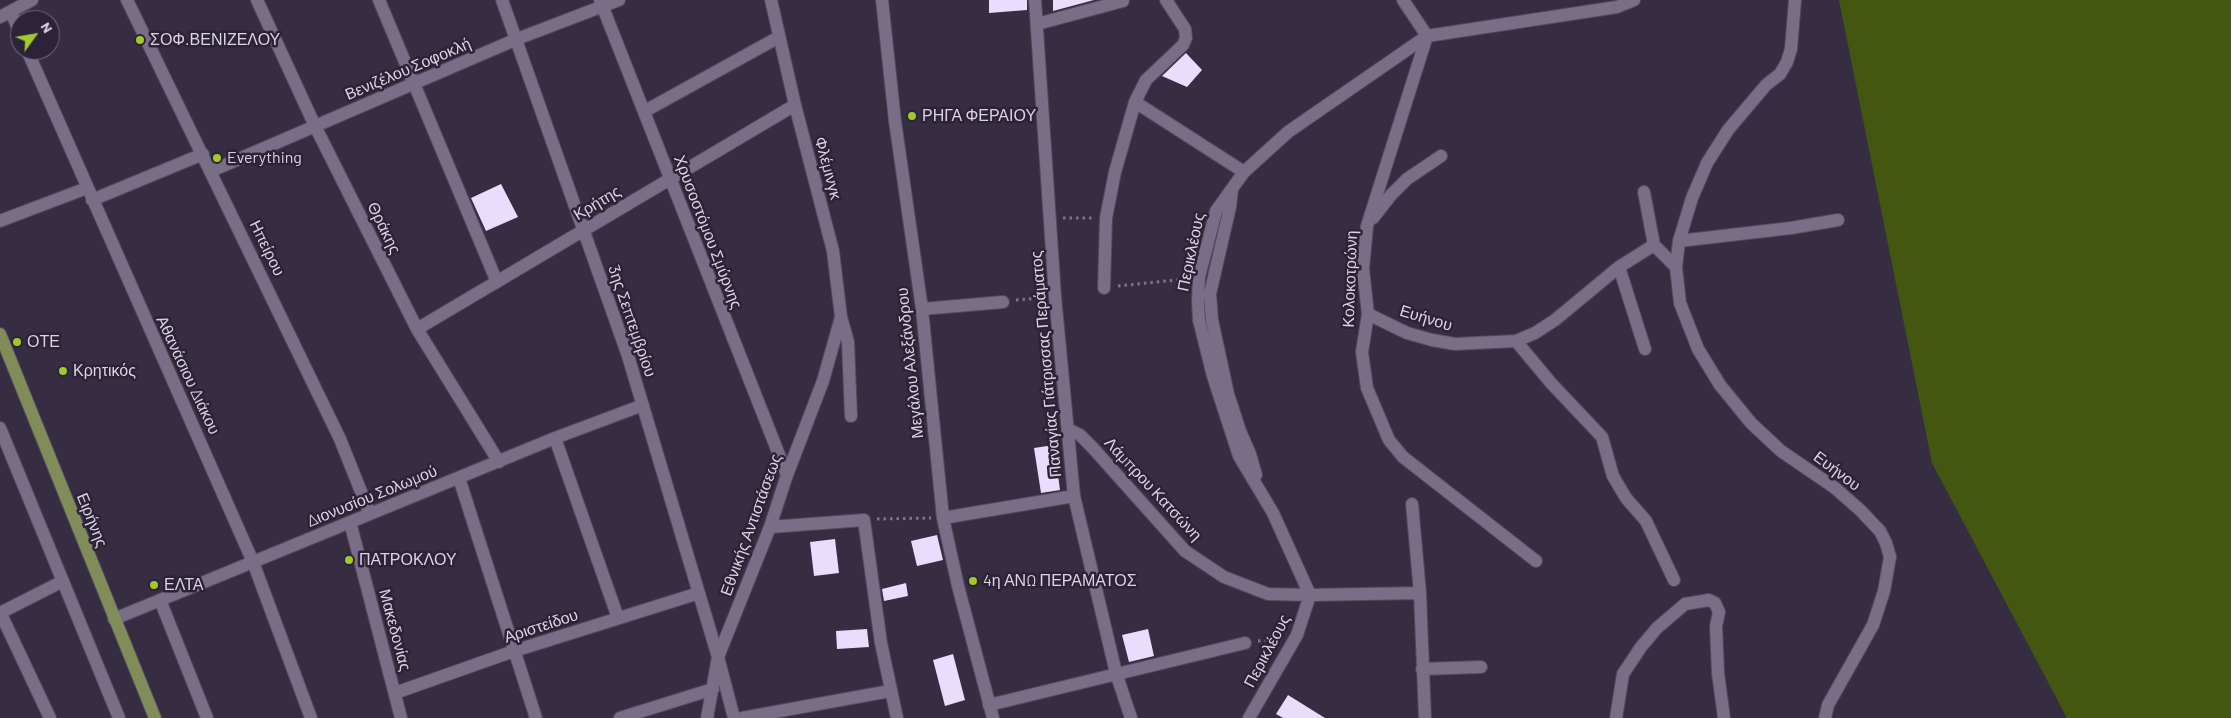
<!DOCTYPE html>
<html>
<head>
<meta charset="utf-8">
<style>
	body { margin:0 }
	#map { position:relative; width:2231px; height:718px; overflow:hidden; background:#372d42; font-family:Barlow,sans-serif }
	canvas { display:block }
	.north { position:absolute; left:10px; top:10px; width:50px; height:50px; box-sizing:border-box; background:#2d2338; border:1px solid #726a7c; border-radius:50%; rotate:58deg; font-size:14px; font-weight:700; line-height:20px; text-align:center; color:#dad4e2 }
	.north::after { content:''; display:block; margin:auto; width:18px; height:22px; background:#a1c92a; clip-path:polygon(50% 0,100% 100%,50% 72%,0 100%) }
</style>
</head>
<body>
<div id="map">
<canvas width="2231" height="718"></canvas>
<div class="north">N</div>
</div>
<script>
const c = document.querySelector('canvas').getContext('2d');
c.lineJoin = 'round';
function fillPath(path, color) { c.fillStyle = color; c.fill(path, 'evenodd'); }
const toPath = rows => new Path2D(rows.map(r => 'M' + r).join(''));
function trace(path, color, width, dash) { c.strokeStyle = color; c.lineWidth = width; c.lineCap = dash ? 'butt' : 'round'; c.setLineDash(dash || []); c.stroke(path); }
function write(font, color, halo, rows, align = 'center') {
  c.font = font + ' Barlow,sans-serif'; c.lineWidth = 5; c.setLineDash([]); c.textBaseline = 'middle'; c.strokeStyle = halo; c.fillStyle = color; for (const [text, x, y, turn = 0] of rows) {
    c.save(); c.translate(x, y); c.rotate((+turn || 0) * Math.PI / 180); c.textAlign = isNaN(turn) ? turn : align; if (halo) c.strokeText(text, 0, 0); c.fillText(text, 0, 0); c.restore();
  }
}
fillPath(toPath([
	[1839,0,2231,0,2231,718,2067,718,1932,463]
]), '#445710');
fillPath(toPath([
	[989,0,1027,0,1027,10,989,13],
	[1053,0,1094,0,1053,11],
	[1186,53,1202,70,1187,87,1162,76],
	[501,184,518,217,486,231,471,198],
	[1054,445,1060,490,1041,493,1034,448],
	[937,535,943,560,917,566,911,541],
	[835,539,839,573,814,576,810,542],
	[906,583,908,596,884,601,882,589],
	[867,629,869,647,837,649,836,631],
	[1148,629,1154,656,1129,662,1122,635],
	[953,654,965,700,945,706,933,660],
	[1288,695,1325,718,1283,718,1276,714]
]), '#eadcfd');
const minor = toPath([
	[127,0,340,439,370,514],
	[257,0,315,126,417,329,499,462],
	[379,0,497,282],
	[502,0,628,356,718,657,734,718],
	[600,0,787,475],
	[882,0,895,121,922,309,943,518,958,586,993,718],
	[1035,0,1055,296,1074,496,1116,673,1131,718],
	[1403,0,1427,36,1367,226,1363,269,1368,314,1362,352,1367,388,1389,440,1403,457,1536,561],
	[11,12,20,33],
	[0,17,32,0],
	[1037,24,1123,1],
	[27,50,253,562,311,718],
	[1135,102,1244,172],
	[645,111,779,37],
	[211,171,517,39,619,0],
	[1232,189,1230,207,1210,294,1212,320,1228,394,1240,431,1250,454,1256,475],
	[1644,192,1654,245],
	[92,200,203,154],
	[1373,218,1391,195,1407,179,1441,156],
	[0,221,87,188],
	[1679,241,1791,228,1838,220],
	[1619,267,1645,349],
	[1676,267,1679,241,1692,198,1707,163,1728,130,1766,85,1780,74,1787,62,1791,49,1795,0],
	[1104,288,1106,218,1115,172,1135,102,1146,80,1183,45,1186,38,1185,29,1166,0],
	[922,309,1003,302],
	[1368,314,1407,333,1432,340,1455,344,1516,341,1535,333,1555,320,1619,267,1654,245,1676,267,1680,303,1698,349,1720,385,1751,423,1781,451,1835,488,1860,510,1880,531,1886,543,1890,557,1884,591,1873,625,1828,705,1825,718],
	[841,317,848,342,851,416],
	[417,329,795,105],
	[1516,341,1551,383,1602,437,1613,476,1626,498,1646,521,1674,580],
	[0,428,119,718],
	[1068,429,1080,435,1092,447,1185,551,1224,577,1268,594,1310,595,1420,593],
	[555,438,618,618],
	[459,478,536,718],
	[1412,504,1420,593,1425,718],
	[943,518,1074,496],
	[350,522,401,718],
	[770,527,864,520,881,643,897,718],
	[160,600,207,718],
	[0,612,50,718],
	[0,613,63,581],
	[114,619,555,438,643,405],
	[1422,669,1481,667],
	[395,693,514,651,699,593],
	[989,705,1245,643],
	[620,718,713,689],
	[707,718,718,657,770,527,787,475,823,381,841,317,833,251,795,105,771,0],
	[742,718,890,691],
	[1249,718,1297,635,1310,595,1273,513,1239,456,1213,376,1199,320,1198,302,1199,277,1216,211,1244,172,1288,132,1427,36,1617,7,1634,0],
	[1616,718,1623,674,1641,647,1657,628,1685,604,1709,600,1715,603,1719,612,1716,626,1718,673,1724,718]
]);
const major = toPath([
	[0,334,155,718]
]);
trace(minor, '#534a5c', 14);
trace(major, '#534a5c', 14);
trace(toPath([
	[1063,218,1094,218],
	[1118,286,1186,279],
	[1016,300,1042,298],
	[877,519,931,518],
	[1258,641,1279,638]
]), '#7e7688', 3, [2.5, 4]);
trace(minor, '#796e87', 12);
trace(major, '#808d58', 12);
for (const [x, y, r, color] of [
	[140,40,5,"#a1c92a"],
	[912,116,5,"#a1c92a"],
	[217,158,5,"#a1c92a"],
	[17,342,5,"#a1c92a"],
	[63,371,5,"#a1c92a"],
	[349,560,5,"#a1c92a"],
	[973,581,5,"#a1c92a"],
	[154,585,5,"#a1c92a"]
]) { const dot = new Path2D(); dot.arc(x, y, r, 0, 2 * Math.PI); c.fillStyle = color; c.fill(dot); trace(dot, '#2d2338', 2); }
write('16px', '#dad4e2', '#2d2338', [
	["ΣΟΦ.ΒΕΝΙΖΕΛΟΥ",150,40],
	["ΡΗΓΑ ΦΕΡΑΙΟΥ",922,116],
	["Everything",227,158],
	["ΟΤΕ",27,342],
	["Κρητικός",73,371],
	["ΠΑΤΡΟΚΛΟΥ",359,560],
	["4η ΑΝΩ ΠΕΡΑΜΑΤΟΣ",983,581],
	["ΕΛΤΑ",164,585]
], 'left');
write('16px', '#dad4e2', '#2d2338', [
	["Βενιζέλου Σοφοκλή",408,69,-23],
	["Φλέμινγκ",828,168,75],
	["Κρήτης",597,203,-31],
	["Θράκης",384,228,64],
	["Χρυσοστόμου Σμύρνης",708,232,69],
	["Ηπείρου",267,248,64],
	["Περικλέους",1191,252,-78],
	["Κολοκοτρώνη",1350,279,-88],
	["Ευήνου",1426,318,17],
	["3ης Σεπτεμβρίου",632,321,71],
	["Μεγάλου Αλεξάνδρου",910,363,-96],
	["Παναγίας Γιάτρισσας Περάματος",1046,364,-95],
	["Αθανάσιου Διάκου",188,375,65],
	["Ευήνου",1837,471,37],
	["Λάμπρου Κατσώνη",1153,489,47],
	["Διονυσίου Σολωμού",372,496,-22],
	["Ειρήνης",92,520,68],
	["Εθνικής Αντιστάσεως",751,525,-70],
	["Αριστείδου",541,626,-18],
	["Μακεδονίας",395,630,75],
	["Περικλέους",1267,651,-62]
]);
</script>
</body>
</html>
